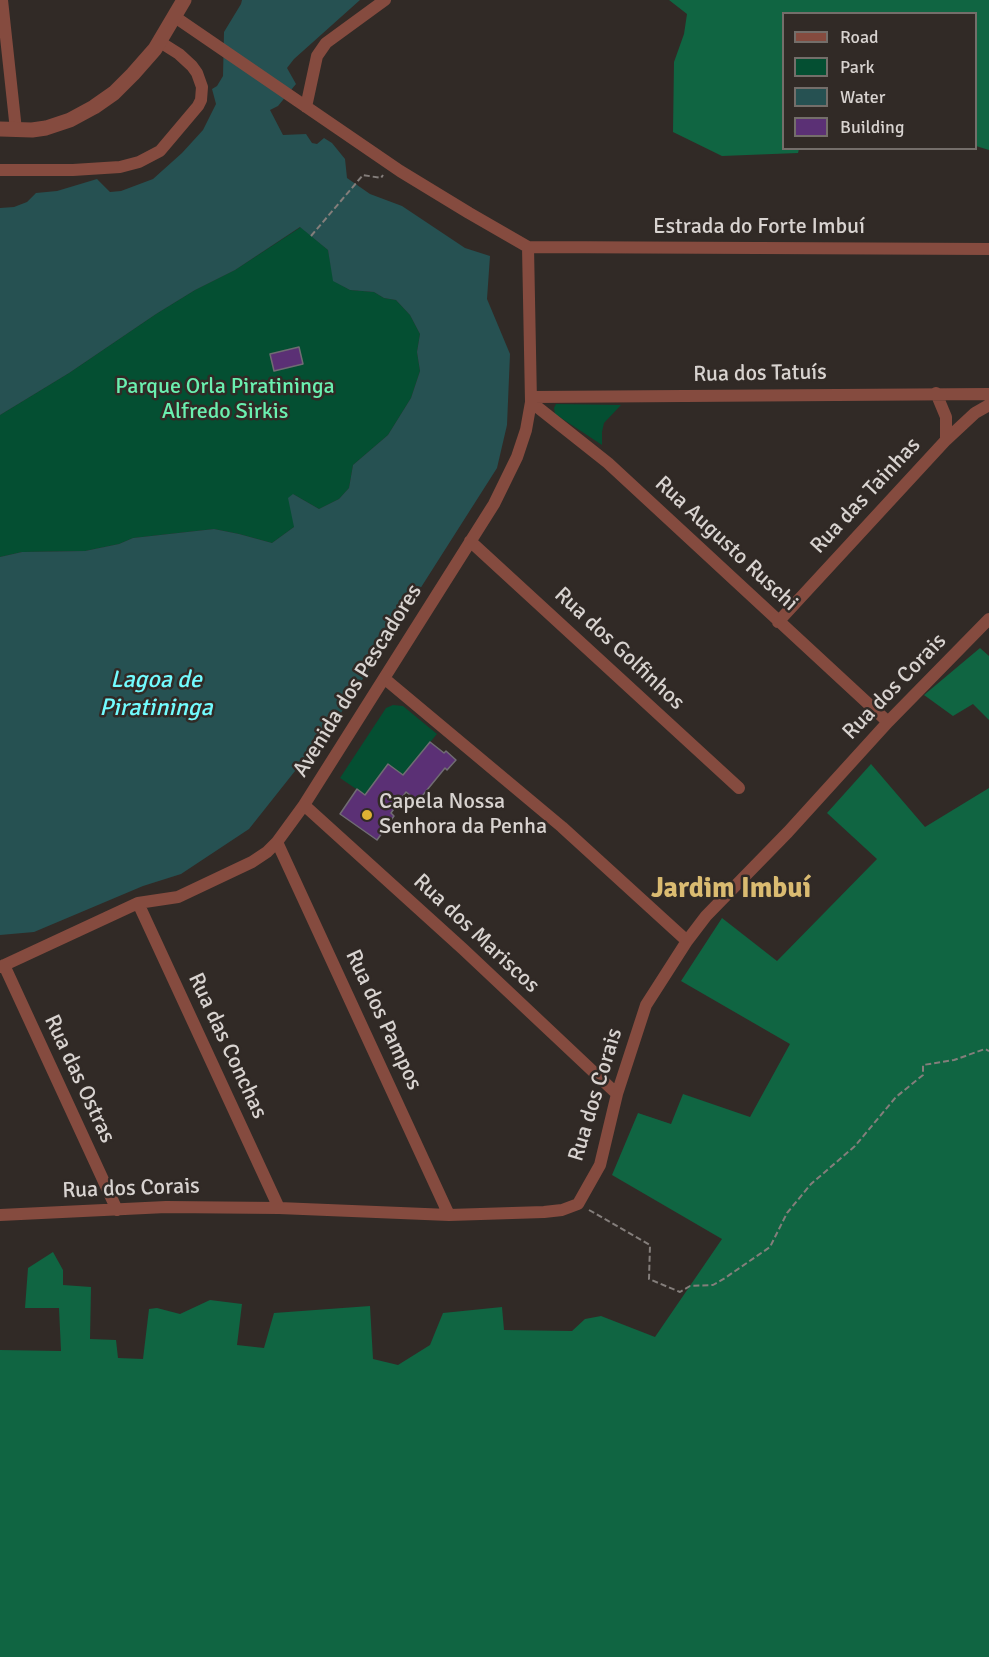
<!DOCTYPE html>
<html>
<head>
<meta charset="utf-8">
<style>
	body { margin:0 }
	#map { position:relative; width:989px; height:1657px; overflow:hidden; background:#312a26; font-family:Signika,sans-serif }
	canvas { display:block }
	.legend { position:absolute; left:782px; top:12px; width:195px; height:138px; box-sizing:border-box; background:#312a26; border:2px solid #746e6a; margin:0; padding:8px 10px; list-style:none; font-size:18px; color:#d8d3d0 }
	.legend li { display:flex; align-items:center; gap:12px; height:30px }
	.legend b { width:30px; border:2px solid #746e6a }
</style>
</head>
<body>
<div id="map">
<canvas width="989" height="1657"></canvas>
<ul class="legend">
<li><b style="height:8px;background:#854b3f"></b>Road</li>
<li><b style="height:16px;background:#044f32"></b>Park</li>
<li><b style="height:16px;background:#265152"></b>Water</li>
<li><b style="height:16px;background:#5b3075"></b>Building</li>
</ul>
</div>
<script>
const c = document.querySelector('canvas').getContext('2d');
c.lineJoin = 'round';
function fillPath(path, color) { c.fillStyle = color; c.fill(path, 'evenodd'); }
const toPath = rows => new Path2D(rows.map(r => 'M' + r).join(''));
function trace(path, color, width, dash) { c.strokeStyle = color; c.lineWidth = width; c.lineCap = dash ? 'butt' : 'round'; c.setLineDash(dash || []); c.stroke(path); }
function write(font, color, halo, rows, align = 'center') {
  c.font = font + ' Signika,sans-serif'; c.lineWidth = 5; c.setLineDash([]); c.textBaseline = 'middle'; c.strokeStyle = halo; c.fillStyle = color; for (const [text, x, y, turn = 0] of rows) {
    c.save(); c.translate(x, y); c.rotate((+turn || 0) * Math.PI / 180); c.textAlign = isNaN(turn) ? turn : align; if (halo) c.strokeText(text, 0, 0); c.fillText(text, 0, 0); c.restore();
  }
}
fillPath(toPath([
	[301,227,328,250,334,281,350,290,374,292,384,298,396,300,410,315,420,334,417,352,420,371,411,398,388,435,353,465,349,488,339,499,319,509,293,494,294,527,272,543,239,534,214,529,133,538,119,544,85,551,22,552,0,557,0,415,69,373,156,314,195,290,235,270],
	[556,404,621,405,604,423,602,432,602,445,555,414,554,408],
	[393,705,403,706,437,734,403,775,365,795,340,778,386,708]
]), '#044f32');
fillPath(toPath([
	[669,0,989,0,989,150,976,146,976,14,784,14,784,148,799,149,798,153,722,156,673,132,674,62,684,34,687,14],
	[980,648,989,656,989,720,973,704,953,716,924,695],
	[871,764,925,827,989,788,989,1657,0,1657,0,1350,61,1351,59,1308,25,1308,28,1268,53,1252,63,1270,63,1285,91,1287,90,1339,116,1340,118,1358,143,1359,149,1309,157,1308,180,1314,210,1300,242,1304,237,1345,264,1348,274,1313,370,1306,373,1359,398,1365,430,1345,443,1313,502,1307,504,1330,572,1331,585,1319,601,1316,655,1337,722,1239,612,1175,638,1113,671,1124,683,1094,750,1117,790,1044,681,981,722,918,777,961,877,859,827,813]
]), '#106542');
fillPath(toPath([
	[242,0,360,0,294,59,287,68,296,84,278,106,270,110,283,135,306,134,312,143,317,144,324,138,332,143,345,159,347,178,370,194,402,206,465,248,490,256,487,299,510,354,507,425,497,468,341,713,249,829,181,874,143,886,34,932,0,935,0,557,22,552,85,551,119,544,133,538,214,529,239,534,272,543,294,527,288,498,293,494,319,509,339,499,349,488,353,465,388,435,411,398,420,371,417,352,420,334,410,315,396,300,384,298,374,292,350,290,333,281,328,250,300,227,235,270,195,290,156,314,69,373,0,415,0,208,14,207,27,202,36,193,57,191,97,179,110,192,121,191,153,179,182,153,203,130,216,104,212,89,217,86,223,76,224,32,241,4]
]), '#265152');
const building = toPath([
	[299,347,303,364,274,371,270,354,299,347],
	[430,742,444,753,446,751,456,760,447,770,445,768,418,801,406,792,391,813,394,816,377,840,340,814,357,789,365,795,388,764,403,775,430,742]
]);
fillPath(building, '#5b3075');
trace(building, '#706c73', 1.5);
trace(toPath([
	[311,236,363,175,381,178,383,175],
	[589,1210,650,1245,649,1279,680,1292,690,1286,713,1285,725,1278,770,1247,787,1213,811,1184,855,1146,896,1097,923,1075,923,1065,954,1060,985,1049,989,1051]
]), '#847e7b', 2, [6, 3]);
trace(toPath([
	[2,0,16,130],
	[175,17,400,171,469,213,528,247,989,249],
	[306,107,317,56,326,43,385,0],
	[0,170,73,170,120,167,139,162,160,151,198,106,201,100,202,87,197,73,192,66,179,54,160,42],
	[936,393,946,417,946,440],
	[532,397,989,394],
	[531,402,608,463,888,722],
	[470,541,739,788],
	[778,622,946,440,975,413,989,405],
	[385,679,562,827,687,941],
	[304,805,463,949,617,1094],
	[277,842,449,1215],
	[138,903,279,1208],
	[4,965,117,1210],
	[0,967,138,903,178,897,252,862,267,852,277,842,304,805,494,504,517,457,526,430,531,402,528,247],
	[0,1215,166,1207,279,1208,449,1215,544,1212,562,1210,578,1204,600,1165,617,1094,646,1005,687,941,706,916,788,832,888,722,989,619]
]), '#854b3f', 12);
trace(toPath([
	[0,129,32,130,46,128,70,120,94,107,114,93,133,74,155,49,184,0]
]), '#854b3f', 15);
for (const [x, y, r, color] of [
	[367,815,6,"#deb133"]
]) { const dot = new Path2D(); dot.arc(x, y, r, 0, 2 * Math.PI); c.fillStyle = color; c.fill(dot); trace(dot, '#312a26', 2); }
write('22px', '#d8d3d0', '#312a26', [
	["Estrada do Forte Imbuí",759,227],
	["Rua dos Tatuís",760,374,-1],
	["Rua das Tainhas",866,496,-47],
	["Rua Augusto Ruschi",726,544,43],
	["Rua dos Golfinhos",619,649,43],
	["Avenida dos Pescadores",358,681,-58],
	["Rua dos Corais",895,687,-46],
	["Rua dos Mariscos",476,934,43],
	["Rua dos Pampos",383,1020,65],
	["Rua das Conchas",227,1046,65],
	["Rua das Ostras",79,1079,65],
	["Rua dos Corais",596,1095,-73],
	["Rua dos Corais",131,1189,-2]
]);
write('22px', '#6af0b0', '#312a26', [
	["Parque Orla Piratininga",225,387],
	["Alfredo Sirkis",225,412]
]);
write('22px', '#d8d3d0', '#312a26', [
	["Capela Nossa",379,802],
	["Senhora da Penha",379,827]
], 'left');
write('italic 24px', '#72fbfe', '#312a26', [
	["Lagoa de",156,681],
	["Piratininga",156,709]
]);
write('bold 28px', '#dabb71', '#312a26', [
	["Jardim Imbuí",731,890]
]);
</script>
</body>
</html>
